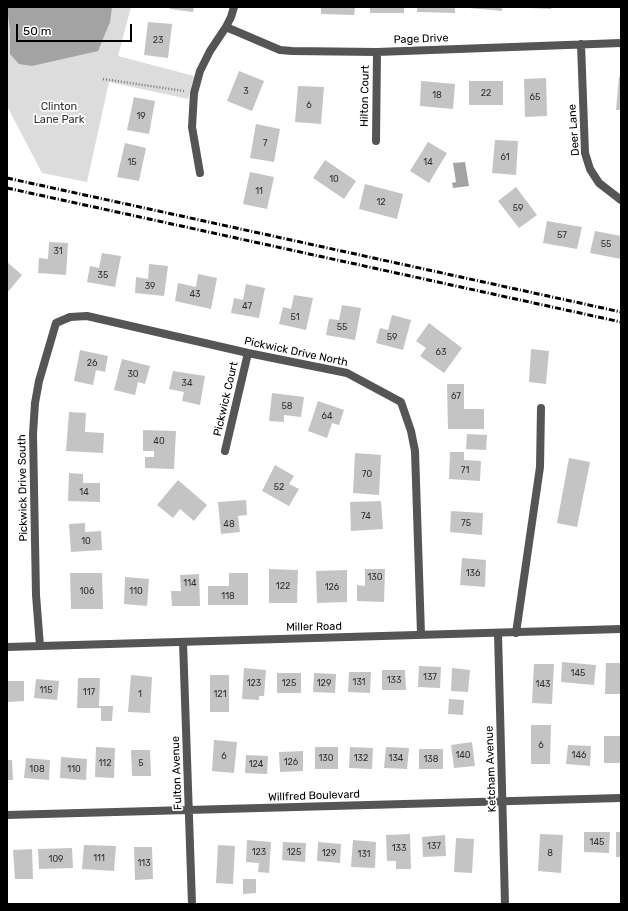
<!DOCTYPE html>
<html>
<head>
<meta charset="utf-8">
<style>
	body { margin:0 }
	#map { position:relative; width:628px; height:911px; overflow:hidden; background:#fff; font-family:Rubik,sans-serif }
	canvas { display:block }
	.frame { position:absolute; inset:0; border:8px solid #000; pointer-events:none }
	.scale { position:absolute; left:16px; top:24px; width:116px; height:18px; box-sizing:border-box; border:2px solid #000; border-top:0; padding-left:5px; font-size:12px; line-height:14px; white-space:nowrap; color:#000; -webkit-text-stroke:3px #fff; paint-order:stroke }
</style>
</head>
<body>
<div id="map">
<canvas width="628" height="911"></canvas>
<div class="frame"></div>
<div class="scale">50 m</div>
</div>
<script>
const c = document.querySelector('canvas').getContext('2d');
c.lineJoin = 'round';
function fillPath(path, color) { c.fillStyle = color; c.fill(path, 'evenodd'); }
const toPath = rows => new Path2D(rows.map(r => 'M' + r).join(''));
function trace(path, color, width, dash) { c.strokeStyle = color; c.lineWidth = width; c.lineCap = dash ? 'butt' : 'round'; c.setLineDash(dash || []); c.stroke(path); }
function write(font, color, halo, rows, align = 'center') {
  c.font = font + ' Rubik,sans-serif'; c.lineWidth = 3.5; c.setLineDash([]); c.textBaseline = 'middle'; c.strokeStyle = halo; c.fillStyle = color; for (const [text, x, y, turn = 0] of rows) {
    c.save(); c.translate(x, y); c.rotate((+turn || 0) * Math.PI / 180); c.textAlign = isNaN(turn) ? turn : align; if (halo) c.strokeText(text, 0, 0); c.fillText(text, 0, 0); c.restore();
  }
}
fillPath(toPath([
	[7,7,131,7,118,56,194,76,188,99,109,82,87,182,42,173,7,106]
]), '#dcdcdc');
fillPath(toPath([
	[7,7,112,7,110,22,98,51,32,66,19,64,10,54,10,31],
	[465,162,469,186,453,188,452,183,456,182,453,163]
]), '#a3a3a3');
fillPath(toPath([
	[170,7,194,7,193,12,170,9],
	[321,7,355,7,354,15,321,14],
	[370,7,404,7,404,13,370,13],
	[417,7,455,7,455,13,417,12],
	[469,7,502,7,502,11,469,8],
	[530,7,551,7,551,9,529,8],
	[148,22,172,24,168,58,144,55],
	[239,71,264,81,252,111,227,101],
	[619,77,621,77,621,110,616,110],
	[546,78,547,116,525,117,524,79],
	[421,81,455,84,453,109,420,106],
	[469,81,503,81,503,105,469,105],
	[298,86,324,87,321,124,295,122],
	[134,97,155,101,149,134,127,130],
	[256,124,280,129,274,162,250,158],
	[495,140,518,141,516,175,492,173],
	[428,142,447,153,429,183,410,171],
	[125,143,146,148,139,181,117,177],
	[325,160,356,181,344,199,313,178],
	[250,172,274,177,267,209,243,204],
	[365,184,403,194,397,219,359,209],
	[516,187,537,215,519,228,498,201],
	[547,221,582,227,577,249,543,243],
	[595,231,621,236,621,259,590,253],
	[49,242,68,243,66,275,38,273,39,258,48,259],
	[102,253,121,256,115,287,87,282,90,266,99,268],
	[7,262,22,275,7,293],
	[149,264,168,266,164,296,135,293,136,277,148,279],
	[198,274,217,278,211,309,175,301,178,283,196,287],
	[246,284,265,288,259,318,231,313,234,298,243,300],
	[294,295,313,298,306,330,279,324,283,307,291,309],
	[342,305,361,308,355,340,326,335,329,319,339,320],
	[392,315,411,320,403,350,376,343,380,328,388,330],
	[429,323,462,348,444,373,420,356,426,348,416,341],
	[531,349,549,351,546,384,529,382],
	[80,350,108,356,105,372,96,370,93,385,74,381],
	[122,359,150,366,145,384,138,382,135,395,114,390],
	[173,371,205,376,200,405,182,401,184,392,169,389],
	[447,384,464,384,464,409,484,409,484,429,448,429],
	[272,393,304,397,301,417,284,415,284,422,269,421],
	[318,401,344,410,339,425,332,423,327,438,308,431],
	[69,412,86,413,85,432,104,433,103,453,66,451],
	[143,430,176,431,174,469,145,468,145,457,154,457,154,451,143,451],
	[467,434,487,435,486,450,466,449],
	[450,452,464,452,464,460,481,461,480,481,449,479],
	[355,453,381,455,379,495,353,493],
	[569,458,590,462,577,527,557,523],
	[275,465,294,476,289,484,299,489,289,506,262,491],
	[69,473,83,474,83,483,100,483,100,502,68,501],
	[178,480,207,505,194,521,180,509,173,518,157,505],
	[246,500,247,515,238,516,240,532,221,534,218,502],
	[381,501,383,529,351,531,350,502],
	[451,511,483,513,482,535,450,532],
	[85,523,85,532,101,531,102,550,71,552,69,524],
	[462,558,486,560,485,587,460,585],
	[269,569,298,570,297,603,269,603],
	[365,569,385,569,384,602,357,601,357,585,365,586],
	[347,570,347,602,317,603,316,571],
	[70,573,102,573,103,609,71,609],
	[229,573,248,573,248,605,208,605,208,586,229,586],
	[199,574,200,606,172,606,171,591,181,591,180,575],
	[125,577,149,579,147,606,124,604],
	[562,662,596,665,594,685,561,682],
	[606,663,621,663,621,694,605,694],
	[534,664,554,664,552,704,532,703],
	[419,666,441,667,440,688,418,687],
	[244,668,266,670,264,696,259,696,259,700,242,699],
	[452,668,470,670,468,692,451,691],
	[382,670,405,670,406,690,382,690],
	[349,672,371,672,370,693,348,692],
	[277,673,301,673,301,693,277,693],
	[314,673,336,674,335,693,313,692],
	[131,675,152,677,150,713,128,712],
	[210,675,229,675,229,712,210,712],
	[78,678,100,678,99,706,113,706,112,721,101,721,101,708,77,708],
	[36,679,59,681,57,700,34,698],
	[7,681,24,681,24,701,7,702],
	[449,699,464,700,463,715,448,714],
	[531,725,551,725,550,764,531,764],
	[604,736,621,736,621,763,604,763],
	[214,740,237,742,234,773,212,771],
	[472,742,475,766,454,768,451,745],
	[568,745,591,746,590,766,566,764],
	[96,747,115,748,114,778,95,777],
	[315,747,338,747,338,769,315,769],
	[350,747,373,748,372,769,349,768],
	[386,747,409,748,407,769,384,768],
	[419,749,443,749,443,769,419,769],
	[131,750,150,750,151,776,132,776],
	[303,751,303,771,280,772,279,752],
	[246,755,268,756,267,774,245,773],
	[61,757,87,759,86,780,60,778],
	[26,758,50,760,49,780,24,778],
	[7,760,12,760,13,780,7,780],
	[584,832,610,832,609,853,584,852],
	[616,832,621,832,621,857,616,857],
	[410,834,411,869,396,869,396,861,387,861,386,835],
	[540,834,563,835,561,873,538,871],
	[445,835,446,856,423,857,422,837],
	[456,838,474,839,472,873,454,872],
	[247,840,271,842,269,873,258,872,259,863,246,862],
	[353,840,376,842,375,868,351,867],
	[283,842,306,843,305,862,282,860],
	[318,842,341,844,340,863,317,861],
	[84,845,116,846,114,871,82,869],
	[218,845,235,846,233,884,216,883],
	[134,847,152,847,153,879,135,880],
	[72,848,73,868,39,869,38,849],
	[32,849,33,879,15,879,13,850],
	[243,879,256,879,256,893,243,894]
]), '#c4c4c4');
trace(toPath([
	[103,79,184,91]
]), '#777', 2.5, [1, 2]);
trace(toPath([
	[516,633,540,467,541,408]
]), '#555', 8);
trace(toPath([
	[226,27,280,50,292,51,377,52,621,43],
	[581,44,585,153,590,169,599,183,621,200],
	[376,141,377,52],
	[200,173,192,127,194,93,200,71,210,51,226,27,231,17,234,7],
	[225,451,248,353],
	[498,633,505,904],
	[183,642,192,904],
	[40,646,36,595,33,434,35,403,39,381,56,323,70,317,87,316,248,353,347,373,401,402,411,431,415,451,421,634],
	[7,647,621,629],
	[7,815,621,798]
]), '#555', 8);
trace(toPath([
	[7,178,621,312],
	[7,188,621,322]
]), '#000', 3, [6, 2, 1, 2]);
write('9px', '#313131', null, [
	["23",158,40],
	["3",246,91],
	["22",486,93],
	["18",437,95],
	["65",535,97],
	["6",309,105],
	["19",141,116],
	["7",265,143],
	["61",505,157],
	["15",132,162],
	["14",428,162],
	["10",334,179],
	["11",259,191],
	["12",381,202],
	["59",518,208],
	["57",562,235],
	["55",606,244],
	["31",58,251],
	["35",103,275],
	["39",150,286],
	["43",195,294],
	["47",247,306],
	["51",295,317],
	["55",342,327],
	["59",392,337],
	["63",441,352],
	["26",92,363],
	["30",133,374],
	["34",187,383],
	["67",456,396],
	["58",287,406],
	["64",327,416],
	["40",159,441],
	["71",465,470],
	["70",367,474],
	["52",279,487],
	["14",84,492],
	["74",366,516],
	["75",466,523],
	["48",229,524],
	["10",86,541],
	["136",473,573],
	["130",375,577],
	["114",190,583],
	["122",283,586],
	["126",332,587],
	["106",87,591],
	["110",136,591],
	["118",228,596],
	["145",578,673],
	["137",430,677],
	["133",394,680],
	["131",359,682],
	["123",254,683],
	["125",289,683],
	["129",324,683],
	["143",543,684],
	["115",46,690],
	["117",89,692],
	["1",140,694],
	["121",220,694],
	["6",541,745],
	["140",463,755],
	["146",579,755],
	["6",224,756],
	["130",326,758],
	["132",361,758],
	["134",396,758],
	["138",431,759],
	["126",291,762],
	["112",105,763],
	["5",141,763],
	["124",256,764],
	["108",37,769],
	["110",74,769],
	["145",597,842],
	["137",434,846],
	["133",399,848],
	["123",259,852],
	["125",294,852],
	["129",329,853],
	["8",550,853],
	["131",364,854],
	["111",99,858],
	["109",56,859],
	["113",144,863]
]);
write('11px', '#000', '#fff', [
	["Page Drive",421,39,-2],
	["Hilton Court",365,96,-89],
	["Deer Lane",574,130,-94],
	["Pickwick Drive North",296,352,12],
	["Pickwick Court",226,399,-77],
	["Pickwick Drive South",23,488,-91],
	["Miller Road",314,627,-1],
	["Ketcham Avenue",491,769,-92],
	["Fulton Avenue",177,773,-92],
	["Willfred Boulevard",314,796,-2]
]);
write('11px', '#333', '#fff', [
	["Clinton",59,107],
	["Lane Park",59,120]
]);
</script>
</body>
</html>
